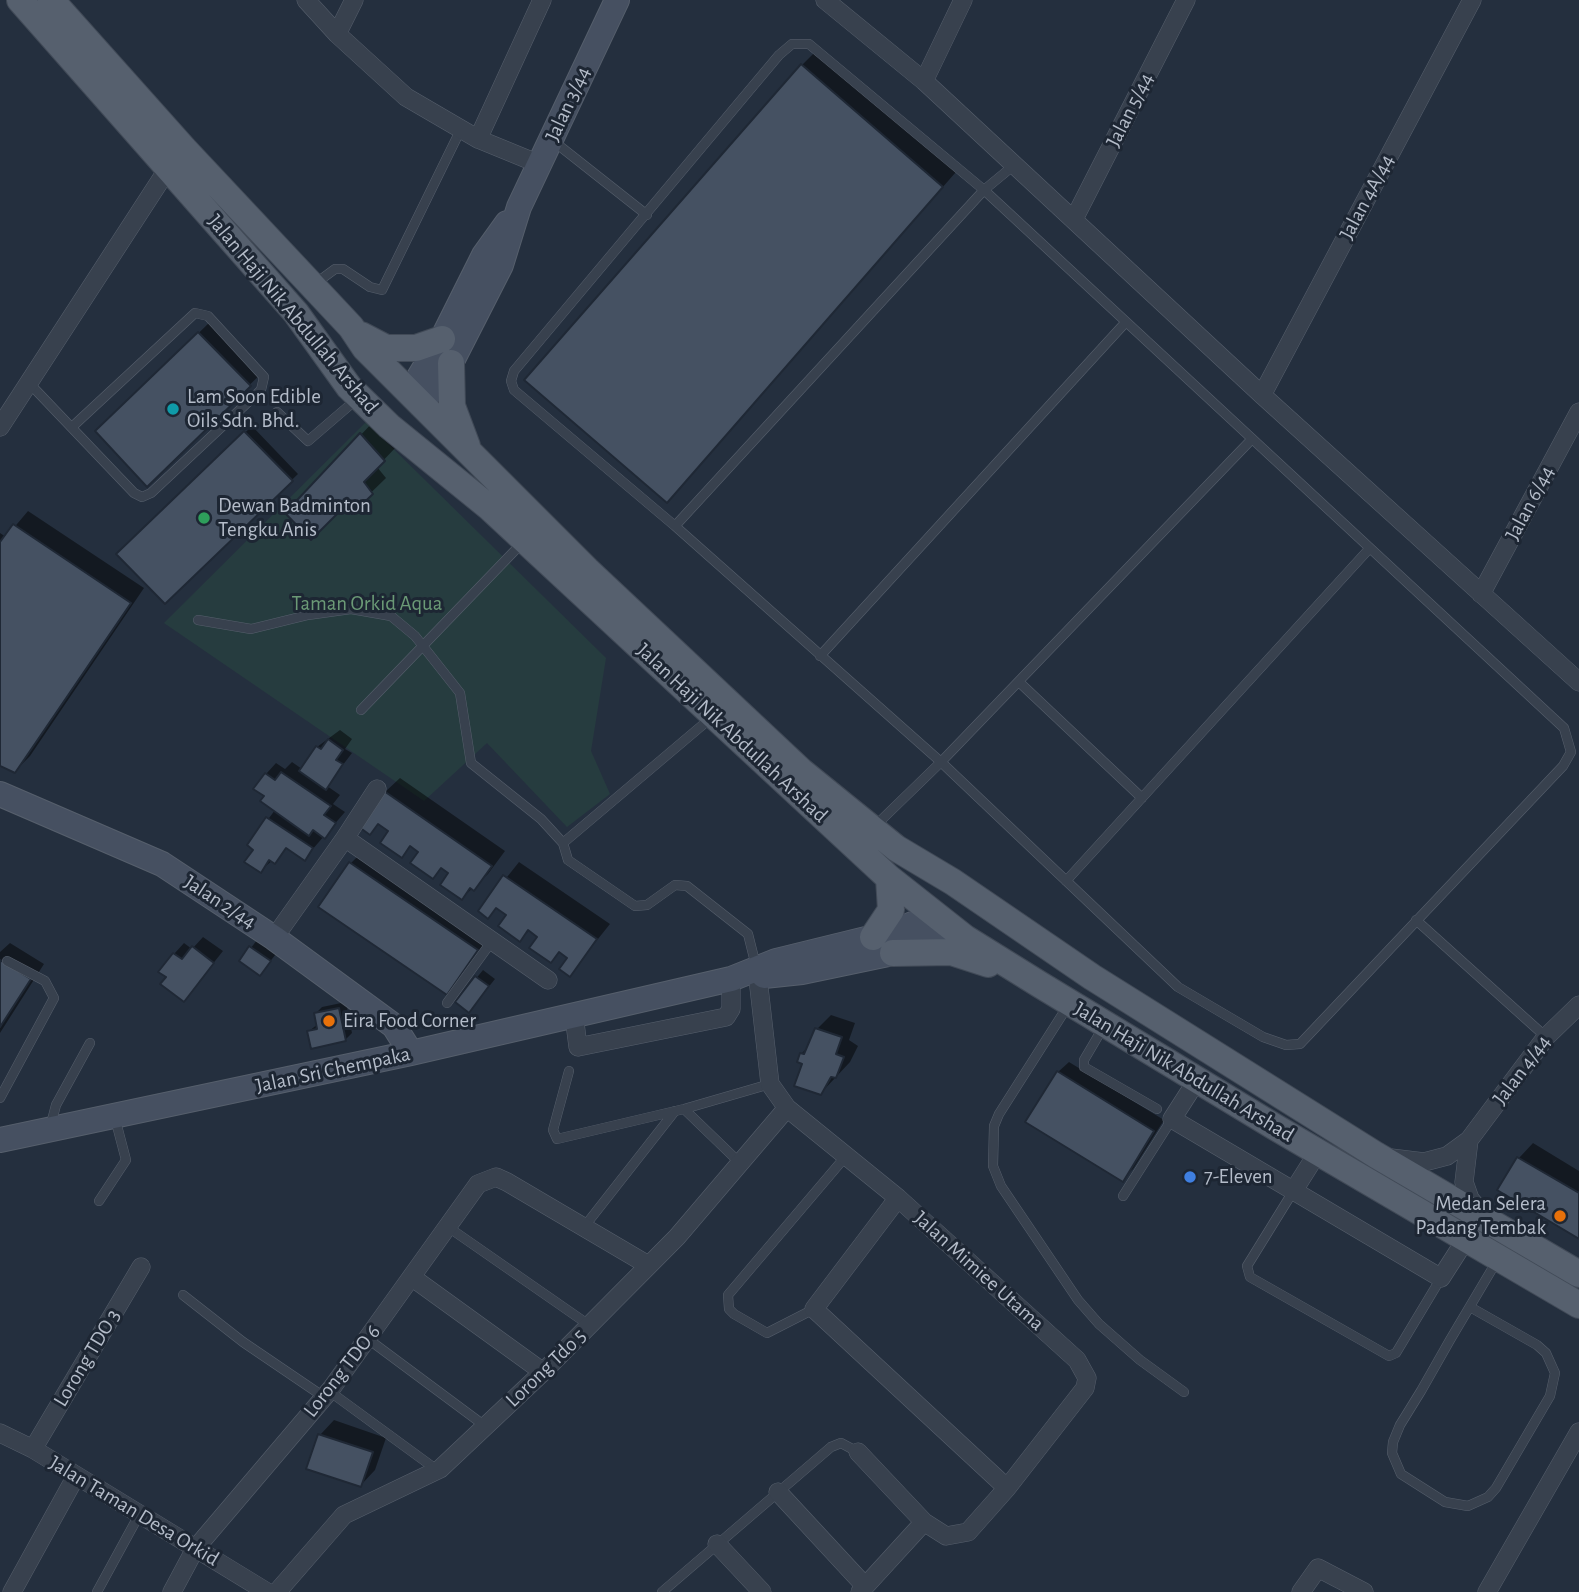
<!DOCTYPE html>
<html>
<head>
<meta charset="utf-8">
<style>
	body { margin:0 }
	canvas { display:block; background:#242f3e }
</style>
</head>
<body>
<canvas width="1579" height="1592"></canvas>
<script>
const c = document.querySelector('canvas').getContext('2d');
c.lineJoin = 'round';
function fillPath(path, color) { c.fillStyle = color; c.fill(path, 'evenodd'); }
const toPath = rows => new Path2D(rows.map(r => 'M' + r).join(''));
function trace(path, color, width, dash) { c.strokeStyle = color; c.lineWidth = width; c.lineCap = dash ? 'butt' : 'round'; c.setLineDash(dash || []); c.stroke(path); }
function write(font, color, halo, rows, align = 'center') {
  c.font = font + ' "Alegreya Sans",sans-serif'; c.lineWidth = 6; c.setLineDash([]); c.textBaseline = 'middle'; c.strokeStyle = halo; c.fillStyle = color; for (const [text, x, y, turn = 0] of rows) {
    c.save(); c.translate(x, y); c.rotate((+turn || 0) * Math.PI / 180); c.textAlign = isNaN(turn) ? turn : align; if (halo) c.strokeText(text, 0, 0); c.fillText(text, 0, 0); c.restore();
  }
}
fillPath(toPath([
	[366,422,606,658,591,751,610,794,567,827,487,743,424,801,164,623]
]), '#263c3f');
fillPath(toPath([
	[816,51,956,172,681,486,802,65],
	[213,319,264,371,147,484,98,431],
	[375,420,398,445,377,467,386,478,352,511,345,504,287,513],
	[252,426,298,474,165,602,118,554],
	[28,511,144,588,30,756,15,771,0,764,0,533,6,537],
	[340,730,352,739,345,749,352,753,327,786,340,795,333,804,345,812,305,858,288,847,260,871,255,849,249,845,275,810,266,795,266,774,276,763,285,769,292,762,302,769,317,747],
	[400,778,505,851,488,874,462,898,451,873,443,867,433,877,421,852,411,845,401,855,391,831,380,823,370,833,385,792],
	[365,849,491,935,461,978,447,993,321,906,351,863],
	[519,862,610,924,570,974,570,957,560,951,551,960,539,936,530,930,520,939,508,915,498,907,488,916,480,911],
	[203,937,223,951,184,1000,168,976,174,954,184,943,192,949],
	[257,940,276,954,260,974,241,961],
	[10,943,44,964,0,1033,0,952],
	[483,970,495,979,475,1004,457,1002],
	[346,1002,352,1033,345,1040,309,1031,318,1024,316,1013,322,1007],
	[831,1015,855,1023,849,1040,858,1046,850,1062,821,1093,801,1054,810,1045,817,1029],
	[1069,1062,1164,1120,1133,1169,1122,1179,1058,1072],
	[1533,1143,1579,1171,1579,1236,1500,1189,1519,1158],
	[334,1420,386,1438,375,1470,361,1485,320,1435]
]), '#0007');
const building = toPath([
	[801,64,943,187,667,503,524,380,801,64],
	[198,332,251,386,147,487,95,431,198,332],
	[244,431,293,481,165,604,116,554,244,431],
	[360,433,385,461,364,482,373,494,352,514,345,506,311,540,285,513,360,433],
	[13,524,131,603,15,773,0,766,0,542,13,524],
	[328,739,343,750,336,760,343,764,326,790,299,771,316,746,321,749,328,739],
	[281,772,331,806,324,815,336,823,325,839,313,830,309,836,260,801,264,796,253,789,265,773,275,780,281,772],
	[384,791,492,866,474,891,470,888,462,900,440,885,448,873,441,868,433,879,410,863,418,852,410,846,402,858,380,843,388,831,378,824,370,835,359,827,384,791],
	[266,817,313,848,305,861,286,848,275,864,269,860,261,873,244,862,253,850,247,845,266,817],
	[349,862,478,950,447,995,318,907,349,862],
	[503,875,597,939,570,977,559,969,567,958,559,952,551,963,529,948,537,937,528,930,520,942,498,926,506,915,496,908,488,919,478,911,503,875],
	[192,946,214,963,184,1002,160,984,166,977,158,972,173,953,182,959,192,946],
	[249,946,271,961,260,976,239,961,249,946],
	[0,960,31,979,0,1027,0,960],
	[475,976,489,986,469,1013,455,1002,475,976],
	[339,1008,346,1041,311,1049,307,1031,317,1029,314,1013,339,1008],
	[815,1028,842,1037,836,1054,844,1057,836,1078,831,1077,821,1095,794,1086,802,1064,797,1062,800,1053,804,1054,815,1028],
	[1057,1071,1154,1131,1123,1182,1025,1122,1057,1071],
	[1517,1157,1579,1193,1579,1239,1497,1190,1517,1157],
	[318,1434,373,1452,361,1487,306,1469,318,1434]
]);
fillPath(building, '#455162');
trace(building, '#1f2835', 2);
const lane = toPath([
	[792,44,809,44,984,190,1564,728,1571,752,1563,766,1300,1044,1286,1045,1263,1037,1178,987,941,762,675,526,514,390,511,381,514,371,779,55,792,44],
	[552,140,647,215],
	[316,283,335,269,343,269,370,287,382,290,461,129],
	[30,384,134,493,142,497,151,493,261,390,264,377,208,316,195,313,72,427],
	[277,412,308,441,358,398],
	[675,526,984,190,1013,166],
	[198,620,251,629,308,615,351,609,391,616,415,636,460,693,471,763,541,819,563,843,568,860,635,906,647,905,675,885,687,886,748,934,756,966],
	[820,656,1125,323],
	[1019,682,1142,798],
	[361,710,523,542],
	[874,827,941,762,1251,440],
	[563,843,712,717],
	[1066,881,1369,549],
	[1416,920,1546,1037],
	[447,1003,492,941],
	[1069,1004,999,1114,994,1126,993,1166,1001,1186,1078,1300,1099,1324,1140,1360,1184,1392],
	[1104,1026,1084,1060,1084,1067,1157,1109],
	[569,1071,553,1130,557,1139,684,1109,770,1084],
	[0,1098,54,998,45,981,7,961],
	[684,1109,740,1163],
	[50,1128,56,1105,90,1043],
	[1294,1190,1247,1266,1250,1277,1389,1356,1396,1353,1441,1278],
	[1123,1196,1172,1119],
	[99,1201,126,1160,115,1118],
	[448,1227,589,1325],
	[584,1227,675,1111],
	[183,1295,243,1342,324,1397],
	[1470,1307,1537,1345,1546,1353,1555,1373,1550,1396,1496,1488,1488,1497,1468,1506,1445,1502,1401,1474,1392,1453,1393,1442,1400,1425,1421,1391,1450,1340,1498,1259],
	[814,1309,767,1333,734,1314,729,1309,728,1295,846,1156],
	[368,1339,485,1426],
	[329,1391,437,1470],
	[97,1592,139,1515],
	[662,1592,831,1447,841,1443,858,1452]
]);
const street = toPath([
	[306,0,337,34,406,97,478,139,539,164],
	[825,0,924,81,1262,395,1579,682],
	[337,34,354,0],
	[924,81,963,0],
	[478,139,542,0],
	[1074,219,1186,0],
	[1262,395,1472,0],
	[0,427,169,167],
	[1481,594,1579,412],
	[345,838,377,789],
	[274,938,345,838,548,980],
	[757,970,770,1084,787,1108,898,1198,1077,1360,1087,1378,1085,1388,1007,1488,968,1532,946,1536,924,1522,858,1452],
	[574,1015,578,1047,726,1017,731,1009,731,979],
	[1197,1080,1172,1119,1441,1278,1466,1239],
	[1469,1140,1464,1182,1470,1199,1481,1212],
	[1391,1158,1424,1162,1447,1156,1469,1140,1546,1037,1579,1005],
	[1294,1190,1318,1152],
	[898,1198,814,1309,1007,1488],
	[413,1278,543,1372],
	[0,1433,33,1449,267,1592],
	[33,1449,141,1267],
	[778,1492,865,1586],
	[717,1544,762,1592],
	[12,1592,76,1476],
	[172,1592,195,1549,331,1389,478,1184,496,1177,507,1182,648,1265],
	[277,1592,344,1515,440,1469,543,1372,677,1237,787,1108],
	[860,1592,924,1522],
	[1301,1592,1318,1568,1364,1592],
	[1487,1592,1579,1432]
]);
const secondary = toPath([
	[410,392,442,339,484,255,507,223],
	[421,405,451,363,501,265,519,207,617,0],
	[0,794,162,864,274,938,394,1026,411,1053],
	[764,976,802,972,893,953,926,942,950,927],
	[0,1140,411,1053,731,979,776,961,890,933,935,915]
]);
const primary = toPath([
	[20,0,296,313,349,387,389,426,490,508,889,878,965,938,1039,984,1275,1127,1579,1305],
	[51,0,184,149,351,327,365,348,587,570,801,771,896,848,953,882,1092,977,1376,1155,1579,1274],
	[361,335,386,348,416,348,442,339],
	[451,363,452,406,467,446],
	[873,937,891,910,889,878],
	[893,953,951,952,988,964]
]);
trace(lane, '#565f6c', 10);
trace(street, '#565f6c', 19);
trace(secondary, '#565f6c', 26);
trace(primary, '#414a57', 28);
trace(lane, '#38414e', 9);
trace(street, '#38414e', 18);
trace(secondary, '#465061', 24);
trace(primary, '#56606e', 26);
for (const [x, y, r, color] of [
	[173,409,7,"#0f9aa8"],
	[204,518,7,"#2e9e5b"],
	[329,1021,7,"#e8710a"],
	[1190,1177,7,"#3f7fe0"],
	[1560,1216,7,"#e8710a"]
]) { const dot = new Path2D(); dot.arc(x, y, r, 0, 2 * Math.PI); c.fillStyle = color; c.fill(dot); trace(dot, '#1d2633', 2.5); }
write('21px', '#b4bcc9', '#1d2633', [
	["Jalan 3/44",568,104,-65],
	["Jalan 5/44",1130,110,-63],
	["Jalan 4A/44",1367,197,-62],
	["Jalan Haji Nik Abdullah Arshad",293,314,50],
	["Jalan 6/44",1530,503,-62],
	["Jalan Haji Nik Abdullah Arshad",732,733,43],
	["Jalan 2/44",220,902,33],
	["Jalan Sri Chempaka",333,1070,-12],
	["Jalan 4/44",1522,1070,-53],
	["Jalan Haji Nik Abdullah Arshad",1184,1072,31],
	["Jalan Mimiee Utama",979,1271,42],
	["Lorong TDO 3",87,1358,-59],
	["Lorong Tdo 5",546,1368,-44],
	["Lorong TDO 6",342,1371,-52],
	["Jalan Taman Desa Orkid",134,1511,31]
]);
write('21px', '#b4bcc9', '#1d2633', [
	["Lam Soon Edible",187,397],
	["Oils Sdn. Bhd.",187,421],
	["Dewan Badminton",218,506],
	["Tengku Anis",218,530],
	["Eira Food Corner",343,1021],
	["7-Eleven",1204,1177],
	["Medan Selera",1546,1204,"right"],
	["Padang Tembak",1546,1228,"right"]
], 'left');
write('21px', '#6b9a76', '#1d2633', [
	["Taman Orkid Aqua",367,604]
]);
</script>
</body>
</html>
